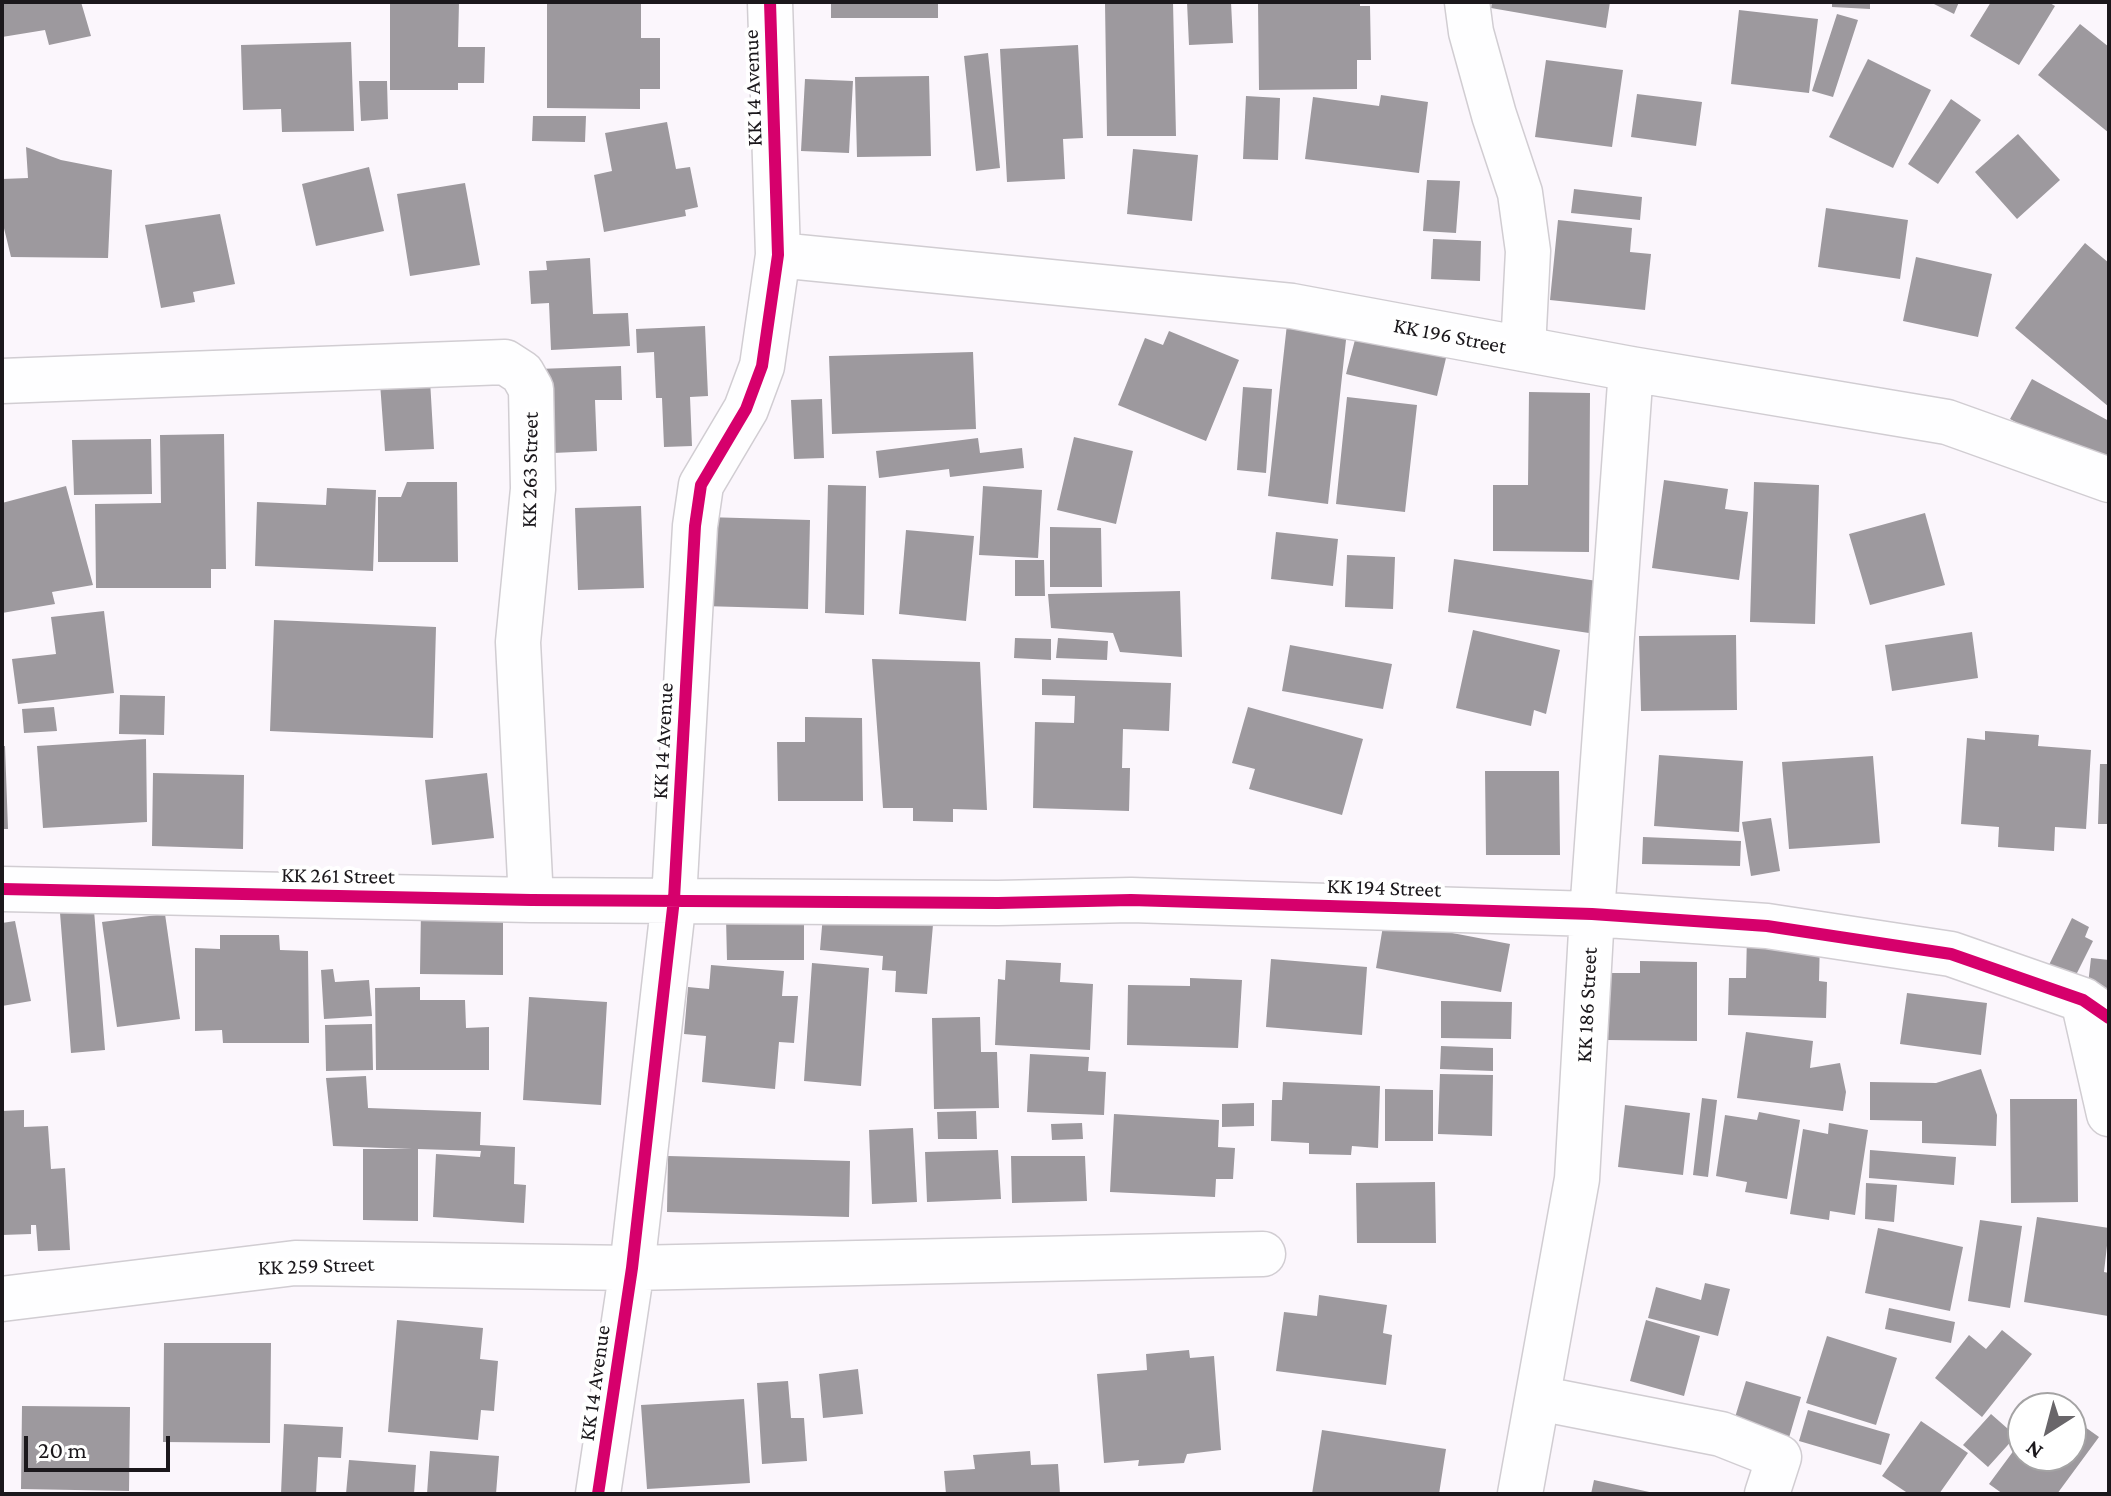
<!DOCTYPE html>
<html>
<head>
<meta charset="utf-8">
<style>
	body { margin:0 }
	#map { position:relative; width:2111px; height:1496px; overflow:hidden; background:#fbf6fc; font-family:"Crimson Pro",serif }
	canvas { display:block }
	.frame { position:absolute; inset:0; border:4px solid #1b181c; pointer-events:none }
	.north { position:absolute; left:2007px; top:1392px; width:80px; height:80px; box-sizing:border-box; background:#fff; border:2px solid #a4a3a4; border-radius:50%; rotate:216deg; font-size:22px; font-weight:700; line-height:32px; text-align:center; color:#1b181c }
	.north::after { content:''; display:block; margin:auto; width:28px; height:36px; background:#69666a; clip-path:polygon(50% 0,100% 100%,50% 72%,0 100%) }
	.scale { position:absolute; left:24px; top:1436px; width:146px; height:36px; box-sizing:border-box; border:4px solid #1b181c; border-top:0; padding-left:10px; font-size:24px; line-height:28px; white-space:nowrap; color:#1b181c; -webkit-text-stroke:6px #fff; paint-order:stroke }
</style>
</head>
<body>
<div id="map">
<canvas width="2111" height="1496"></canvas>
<div class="frame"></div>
<div class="north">N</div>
<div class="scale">20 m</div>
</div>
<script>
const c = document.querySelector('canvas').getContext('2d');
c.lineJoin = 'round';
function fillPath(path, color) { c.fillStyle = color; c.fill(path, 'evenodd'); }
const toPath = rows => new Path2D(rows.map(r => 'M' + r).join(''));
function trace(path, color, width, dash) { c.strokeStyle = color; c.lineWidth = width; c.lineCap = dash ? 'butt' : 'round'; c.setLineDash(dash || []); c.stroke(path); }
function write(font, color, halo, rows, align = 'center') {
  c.font = font + ' "Crimson Pro",serif'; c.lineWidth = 8; c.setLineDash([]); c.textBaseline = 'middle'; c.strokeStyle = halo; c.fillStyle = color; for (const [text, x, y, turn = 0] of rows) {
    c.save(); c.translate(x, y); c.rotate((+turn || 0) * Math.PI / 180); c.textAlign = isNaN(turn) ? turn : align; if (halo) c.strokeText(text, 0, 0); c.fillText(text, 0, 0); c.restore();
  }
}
fillPath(toPath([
	[2,2,81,2,91,36,49,45,45,30,2,37],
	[390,2,459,2,458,47,485,47,484,83,458,83,458,90,390,90],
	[547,2,641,2,641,38,660,38,660,89,640,89,640,109,547,108],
	[831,2,938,2,938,18,831,18],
	[1173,2,1176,136,1107,136,1105,3],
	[1187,2,1231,2,1233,43,1189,45],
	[1258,2,1360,2,1360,6,1370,6,1371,60,1357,60,1357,89,1259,90],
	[1492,2,1610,2,1606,28,1491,8],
	[1832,2,1870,2,1870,9,1832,7],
	[1930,2,1959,2,1954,14],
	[1991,2,2048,2,2055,6,2019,65,1970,36],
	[1739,10,1818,19,1809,93,1731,84],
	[1837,14,1858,20,1833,97,1812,91],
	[2080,24,2109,47,2109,133,2038,75],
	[351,42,354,131,282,132,281,109,243,110,241,45],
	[1078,45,1083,138,1063,139,1065,179,1007,182,1000,49],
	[988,53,1000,168,976,171,964,56],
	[1868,59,1931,90,1893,168,1829,137],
	[1546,60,1623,70,1612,147,1535,137],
	[929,76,931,156,857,157,855,77],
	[805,79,853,81,849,153,801,151],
	[359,81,387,81,388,119,361,121],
	[1637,94,1702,102,1696,146,1631,137],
	[1381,95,1428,102,1419,173,1305,159,1313,97,1379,106],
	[1246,96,1280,98,1278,160,1243,159],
	[1951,99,1981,120,1938,184,1908,164],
	[533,116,586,116,585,142,532,141],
	[667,122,676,169,690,167,698,207,685,210,686,216,604,232,594,175,612,171,605,133],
	[2018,134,2060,180,2017,219,1975,172],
	[26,147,61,160,112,170,108,258,11,257,2,220,2,179,28,178],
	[1133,149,1198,155,1192,221,1127,214],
	[369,167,384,231,316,246,302,184],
	[1427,180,1460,181,1456,233,1423,231],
	[465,183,480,265,410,276,397,194],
	[1574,189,1642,197,1640,220,1571,213],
	[1826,208,1908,220,1900,279,1818,267],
	[220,214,235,284,193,292,195,302,161,308,145,225],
	[1558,220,1632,228,1630,252,1651,254,1645,310,1550,300],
	[1433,239,1481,241,1480,281,1431,279],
	[2085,243,2109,263,2109,407,2015,328],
	[1916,257,1992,274,1978,337,1903,321],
	[590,258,593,314,628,313,630,346,551,350,549,303,531,304,529,271,547,270,546,261],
	[1287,324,1347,331,1328,504,1268,496],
	[705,326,708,396,690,397,692,446,664,447,662,398,656,398,654,352,637,353,636,329],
	[1169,331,1239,360,1206,441,1118,405,1145,338,1163,345],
	[1356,336,1446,358,1437,396,1346,374],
	[973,352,976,429,832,434,829,356],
	[621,366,622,400,595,400,597,451,553,453,538,369],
	[2032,379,2109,421,2109,473,2010,419],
	[430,380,434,449,385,451,380,383],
	[1243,387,1272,389,1266,473,1237,470],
	[1529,392,1590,393,1589,552,1493,551,1493,485,1528,485],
	[1347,397,1417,405,1405,512,1336,504],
	[822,399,824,458,794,459,791,400],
	[224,434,226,569,211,569,211,588,96,588,95,504,161,503,160,435],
	[1074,437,1133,451,1116,524,1057,510],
	[978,438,980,453,1022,448,1024,468,950,477,949,469,879,478,876,451],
	[151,439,152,494,74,495,72,440],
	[1664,480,1728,489,1725,509,1748,512,1739,580,1652,568],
	[407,482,457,482,458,562,378,562,378,497,401,497],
	[1754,482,1819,485,1815,624,1750,622],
	[828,485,866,486,864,615,825,613],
	[66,486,93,585,52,592,55,604,2,613,2,503],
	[983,486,1042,490,1038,558,979,555],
	[327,488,376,490,373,571,255,566,257,502,326,505],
	[641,506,644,588,578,590,575,508],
	[1925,513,1945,585,1870,605,1849,534],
	[705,517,810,520,808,609,703,606],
	[1050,527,1101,528,1102,587,1050,587],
	[906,530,974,536,966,621,899,614],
	[1276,532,1338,539,1333,586,1271,579],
	[1347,555,1395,557,1393,609,1345,607],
	[1454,559,1597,581,1589,633,1448,612],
	[1015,560,1044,560,1045,596,1015,596],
	[1180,591,1182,657,1120,652,1113,633,1051,628,1048,594],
	[104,611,114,693,18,704,12,659,56,654,51,617],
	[274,620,436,627,433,738,270,731],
	[1473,630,1560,650,1546,714,1534,710,1531,726,1456,708],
	[1972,632,1978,678,1892,691,1885,645],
	[1736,635,1737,710,1641,711,1639,636],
	[1015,638,1051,639,1051,660,1014,658],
	[1058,638,1108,641,1107,660,1056,658],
	[1290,645,1392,664,1383,709,1282,691],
	[872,659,980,662,987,810,953,809,953,822,913,821,913,808,883,808],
	[1042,679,1171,683,1169,731,1123,729,1122,768,1130,768,1129,811,1033,808,1035,722,1074,723,1075,696,1042,695],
	[120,695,165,696,164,735,119,734],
	[54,707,57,731,24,733,22,709],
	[1248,707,1363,739,1342,815,1249,789,1255,769,1232,763],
	[805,717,862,718,863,801,778,801,777,742,805,742],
	[1985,731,2039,735,2038,746,2091,750,2086,829,2055,827,2054,851,1998,847,1999,827,1961,824,1967,738,1985,740],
	[146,739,147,822,43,828,37,746],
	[2,746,5,746,8,829,2,829],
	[1659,755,1743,761,1739,832,1654,826],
	[1873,756,1880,843,1789,849,1782,762],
	[2100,764,2109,764,2109,824,2098,824],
	[1485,771,1559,771,1560,855,1486,855],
	[153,773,244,775,243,849,152,846],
	[487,773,494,838,432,845,425,780],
	[1771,818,1780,871,1751,876,1742,822],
	[1643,837,1741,841,1740,866,1642,864],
	[824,903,934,913,927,994,895,992,896,971,882,970,883,956,820,950],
	[94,910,105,1050,71,1053,60,913],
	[421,910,503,911,503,975,420,974],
	[165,914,180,1019,117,1027,102,922],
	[726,918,804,918,804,960,727,960],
	[2072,918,2089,927,2085,937,2093,941,2071,985,2045,973],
	[1384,920,1510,944,1501,992,1376,968],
	[15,921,31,1001,2,1006,2,923],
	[220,935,279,935,280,950,308,951,309,1043,223,1043,222,1030,195,1031,195,948,220,949],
	[1747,935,1820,938,1819,981,1827,982,1826,1018,1728,1015,1729,978,1746,978],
	[2091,958,2109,960,2109,1013,2085,1011],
	[1271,959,1367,967,1362,1035,1266,1027],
	[1006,960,1061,963,1060,982,1093,984,1090,1050,995,1045,998,979,1005,980],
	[1640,961,1697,962,1697,1041,1607,1040,1608,973,1640,973],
	[812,963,869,968,861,1086,804,1081],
	[711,965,784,971,782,996,798,996,794,1043,779,1042,775,1089,702,1082,706,1036,684,1034,688,987,709,989],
	[333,969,335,982,369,980,372,1016,324,1019,321,970],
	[1190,978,1242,980,1238,1048,1127,1045,1128,985,1190,986],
	[420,987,420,1000,465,1000,466,1028,489,1027,489,1070,376,1070,375,988],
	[1907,993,1987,1003,1981,1055,1900,1044],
	[529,997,607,1002,601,1105,523,1100],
	[1441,1001,1512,1002,1511,1039,1441,1038],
	[980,1017,981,1052,997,1052,999,1108,934,1109,932,1018],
	[372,1024,373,1070,326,1071,325,1025],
	[1746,1032,1813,1041,1810,1068,1840,1063,1846,1092,1843,1111,1737,1098],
	[1441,1046,1493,1048,1493,1071,1440,1069],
	[1030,1054,1089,1057,1088,1071,1106,1072,1104,1115,1027,1112],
	[1981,1069,1997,1115,1996,1146,1922,1143,1922,1121,1870,1120,1870,1082,1936,1083],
	[1440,1074,1493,1075,1492,1136,1438,1134],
	[366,1076,368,1108,481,1112,480,1145,515,1147,514,1184,526,1185,524,1223,433,1217,436,1154,480,1157,481,1151,418,1149,418,1221,363,1220,363,1149,412,1149,333,1146,326,1078],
	[1283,1082,1380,1086,1378,1148,1352,1146,1351,1155,1309,1154,1309,1143,1271,1141,1272,1100,1282,1100],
	[1385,1089,1433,1090,1433,1141,1385,1141],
	[1702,1098,1717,1100,1708,1177,1693,1175],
	[2010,1099,2077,1099,2078,1202,2011,1203],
	[1254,1103,1254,1126,1222,1127,1222,1104],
	[1625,1105,1690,1113,1683,1175,1618,1167],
	[24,1110,24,1127,48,1126,51,1169,65,1168,70,1250,38,1251,36,1225,31,1225,31,1234,2,1235,2,1111],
	[976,1111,977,1139,938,1139,937,1112],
	[1759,1112,1800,1120,1787,1199,1745,1192,1747,1182,1716,1176,1725,1115,1757,1120],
	[1114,1114,1219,1120,1218,1147,1235,1148,1233,1179,1216,1179,1215,1197,1110,1192],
	[1082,1123,1083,1139,1052,1140,1051,1124],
	[1829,1123,1868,1130,1855,1215,1830,1211,1829,1220,1790,1214,1803,1129,1828,1134],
	[913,1128,917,1202,872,1204,869,1130],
	[998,1150,1001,1199,927,1202,925,1152],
	[1870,1150,1956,1157,1954,1185,1869,1178],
	[668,1156,850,1161,849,1217,667,1212],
	[1011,1156,1085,1156,1087,1201,1012,1203],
	[1435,1182,1436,1243,1357,1243,1356,1183],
	[1866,1183,1897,1185,1894,1222,1865,1219],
	[2037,1217,2109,1228,2104,1272,2109,1273,2108,1316,2024,1302],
	[1980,1220,2022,1226,2010,1308,1968,1301],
	[1878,1228,1963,1247,1950,1311,1865,1293],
	[1705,1283,1730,1289,1718,1336,1648,1318,1656,1287,1701,1300],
	[1319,1295,1387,1305,1383,1333,1392,1335,1386,1385,1276,1371,1284,1312,1317,1316],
	[1889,1308,1955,1322,1951,1343,1885,1329],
	[397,1320,483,1328,480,1359,498,1361,494,1411,481,1410,478,1440,388,1432],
	[1646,1320,1700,1336,1684,1396,1630,1381],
	[2002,1330,2032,1354,1982,1417,1935,1378,1969,1335,1986,1349],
	[1827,1336,1897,1358,1876,1425,1806,1403],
	[164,1343,271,1343,270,1443,163,1442],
	[1189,1350,1190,1358,1214,1356,1221,1450,1187,1454,1184,1463,1138,1466,1139,1460,1104,1463,1097,1374,1147,1370,1146,1354],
	[858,1369,863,1414,823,1418,819,1374],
	[788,1381,791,1418,804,1418,807,1461,762,1464,757,1383],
	[1746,1381,1801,1397,1788,1441,1733,1424],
	[744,1399,750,1483,647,1489,641,1405],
	[22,1406,130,1407,129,1491,21,1489],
	[1808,1410,1890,1434,1881,1465,1799,1441],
	[1991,1414,2016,1436,1988,1467,1963,1445],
	[2071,1417,2099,1437,2057,1494,2003,1494,1989,1484,2023,1438,2023,1456,2071,1456],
	[1921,1421,1968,1453,1939,1494,1909,1494,1882,1476],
	[284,1424,343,1427,341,1458,318,1457,316,1494,281,1494],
	[1322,1430,1446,1449,1439,1494,1312,1494],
	[430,1451,499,1456,496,1494,427,1494],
	[1030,1451,1031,1465,1058,1464,1060,1494,946,1494,944,1471,975,1469,973,1455],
	[349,1460,416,1465,414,1494,346,1494],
	[1594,1480,1654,1493,1654,1494,1591,1494]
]), '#9d999e');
const minor = toPath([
	[1467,2,1471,32,1494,115,1520,193,1528,251,1523,349],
	[778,255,1292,306,1631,369,1947,422,2109,480],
	[2,381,505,362,522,373,531,389,533,489,518,642,531,900],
	[2,889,531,900,998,903,1131,900,1592,914,1767,926,1951,954,2083,1000,2109,1018],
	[2083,1000,2109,1114],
	[2,1299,295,1263,632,1268,1263,1254],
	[1538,1398,1721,1434,1779,1457,1767,1494],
	[598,1494,632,1268,674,899,695,526,701,485,746,409,762,366,778,255,770,2],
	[1520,1494,1577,1179,1592,914,1631,369]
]);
trace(minor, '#d1cdd2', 47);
trace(minor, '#fefeff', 44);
trace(toPath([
	[2,889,531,900,998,903,1131,900,1592,914,1767,926,1951,954,2083,1000,2109,1018],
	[598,1494,632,1268,674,899,695,526,701,485,746,409,762,366,778,255,770,2]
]), '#d6006c', 12);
write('22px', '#1b181c', '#fff', [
	["KK 14 Avenue",753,88,-92],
	["KK 196 Street",1450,336,11],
	["KK 263 Street",530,470,-89],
	["KK 14 Avenue",663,741,-87],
	["KK 261 Street",338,876,1],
	["KK 194 Street",1384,888,2],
	["KK 186 Street",1587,1005,-87],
	["KK 259 Street",316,1266,-2],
	["KK 14 Avenue",595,1383,-82]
]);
</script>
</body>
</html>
